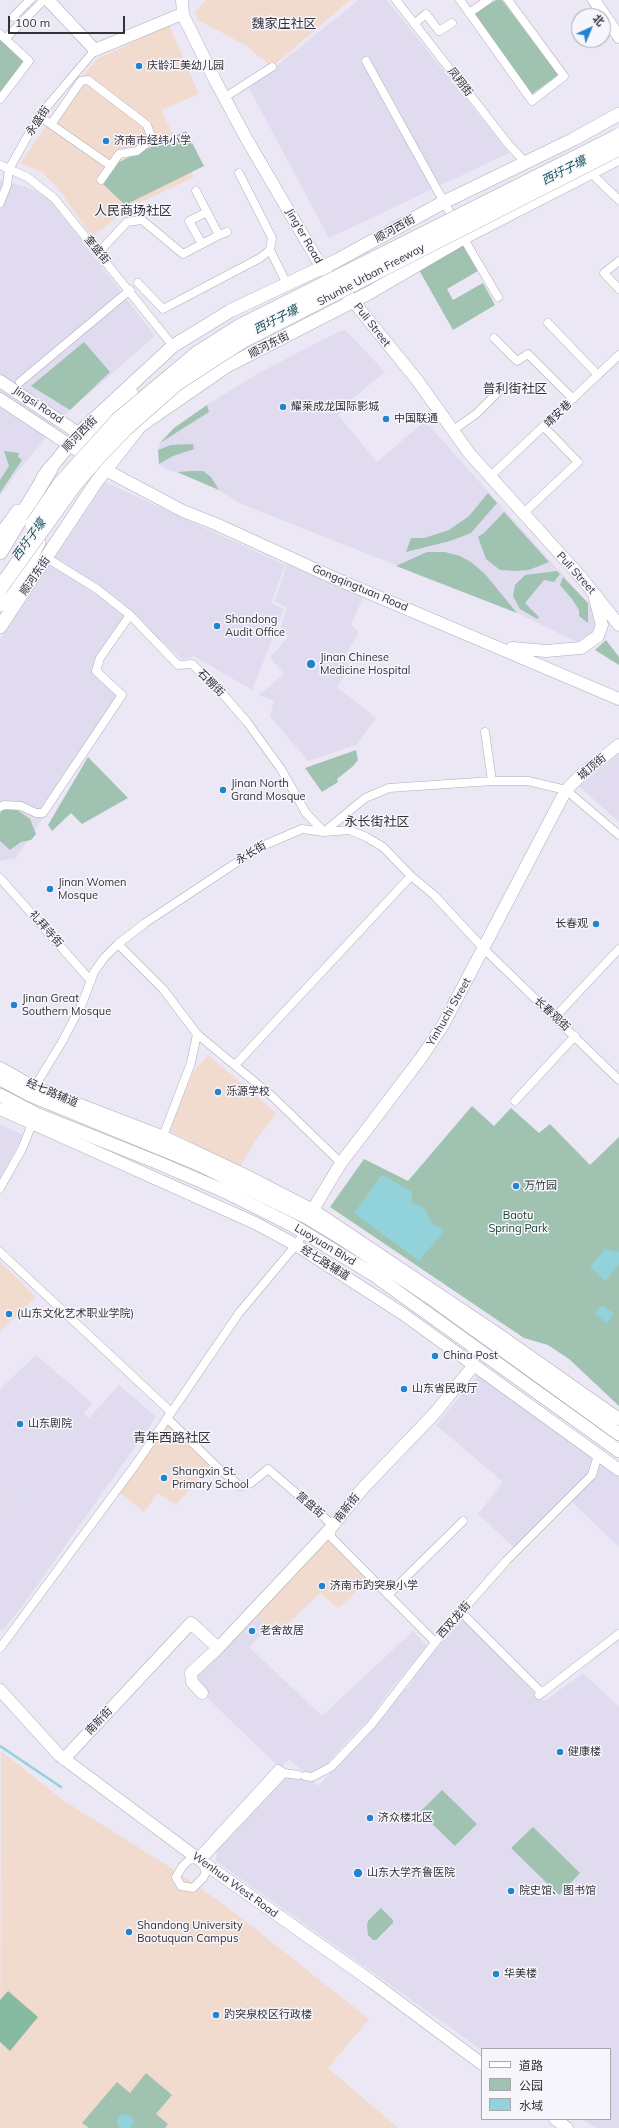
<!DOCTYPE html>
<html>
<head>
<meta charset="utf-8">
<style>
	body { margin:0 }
	#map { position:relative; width:619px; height:2128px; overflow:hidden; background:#ebe7f4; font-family:Mulish,"Noto Sans SC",sans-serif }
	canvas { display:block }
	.legend { position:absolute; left:481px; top:2048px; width:130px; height:72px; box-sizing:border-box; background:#f7f6fd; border:1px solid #a9a8ae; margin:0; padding:5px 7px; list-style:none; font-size:12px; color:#333237 }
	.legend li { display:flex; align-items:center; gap:8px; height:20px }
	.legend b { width:20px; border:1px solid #a9a8ae }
	.north { position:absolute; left:571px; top:8px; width:40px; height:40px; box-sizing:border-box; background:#f7f6fd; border:1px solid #a9a8ae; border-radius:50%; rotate:44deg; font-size:11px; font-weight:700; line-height:16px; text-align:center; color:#333237 }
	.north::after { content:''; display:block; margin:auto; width:14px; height:18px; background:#2283cf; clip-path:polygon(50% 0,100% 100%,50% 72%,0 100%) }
	.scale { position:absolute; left:8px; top:16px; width:117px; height:18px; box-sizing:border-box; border:2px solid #333237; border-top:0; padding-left:5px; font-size:12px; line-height:14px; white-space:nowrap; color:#333237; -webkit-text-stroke:3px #f7f6fd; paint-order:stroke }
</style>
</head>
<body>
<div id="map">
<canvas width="619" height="2128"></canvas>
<ul class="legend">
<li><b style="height:5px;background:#fff"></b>道路</li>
<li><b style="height:11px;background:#a0c3b1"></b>公园</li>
<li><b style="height:11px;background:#92d2da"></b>水域</li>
</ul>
<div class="north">北</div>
<div class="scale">100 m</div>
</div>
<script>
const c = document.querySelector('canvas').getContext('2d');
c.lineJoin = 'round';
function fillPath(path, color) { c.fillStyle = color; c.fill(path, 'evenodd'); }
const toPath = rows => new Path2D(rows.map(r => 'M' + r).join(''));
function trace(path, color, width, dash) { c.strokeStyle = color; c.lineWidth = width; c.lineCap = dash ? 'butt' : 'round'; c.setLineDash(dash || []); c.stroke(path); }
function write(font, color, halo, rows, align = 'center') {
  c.font = font + ' Mulish,"Noto Sans SC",sans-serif'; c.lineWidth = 3; c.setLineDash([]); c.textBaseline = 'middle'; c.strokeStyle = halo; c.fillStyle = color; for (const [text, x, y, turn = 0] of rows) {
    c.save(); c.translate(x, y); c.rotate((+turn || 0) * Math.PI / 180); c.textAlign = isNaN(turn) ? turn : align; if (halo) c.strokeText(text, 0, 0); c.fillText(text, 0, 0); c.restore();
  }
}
fillPath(toPath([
	[359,0,387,0,509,153,329,238,249,88],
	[0,180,23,186,47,196,155,336,69,411,22,466,0,496],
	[340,331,346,331,351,336,385,372,340,409,342,411,338,415,377,462,425,421,588,603,595,617,593,634,587,642,577,642,517,613,239,503,219,490,177,472,168,470,159,464,158,450,160,443,174,428,207,405,257,374],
	[105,482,285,565,271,603,284,609,252,690,194,656,183,660,134,616,92,674,122,701,16,858,0,861,0,639],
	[287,564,363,597,351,625,359,632,343,660,350,667,337,687,376,718,356,745,308,761,270,716,274,701,259,695,284,674,270,657,289,636,279,632,287,608,275,601],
	[619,755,619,822,579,786],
	[0,1124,23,1135,0,1179],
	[36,1355,92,1403,84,1413,89,1418,119,1385,156,1417,26,1601,3,1630,0,1628,0,1516,28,1482,0,1515,0,1389],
	[478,1375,619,1478,619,1547,571,1501,519,1552,478,1514,503,1482,436,1425],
	[255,1615,268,1628,249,1647,322,1716,413,1631,427,1646,390,1690,370,1718,348,1740,324,1767,307,1775,289,1759,280,1768,202,1693,191,1673],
	[463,1618,536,1695,545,1701,583,1673,619,1707,619,2128,596,2128,582,2119,610,2119,610,2049,482,2050,216,1861,217,1847,283,1777,311,1779,318,1786,387,1713,400,1691,408,1688,418,1671]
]), '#e0dbef');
fillPath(toPath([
	[206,0,350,0,272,67,245,45,198,20,195,12],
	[169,25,199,94,161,110,194,177,127,209,92,237,60,191,42,172,20,163,85,73,97,59],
	[208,1055,276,1113,256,1140,239,1168,169,1130,193,1072],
	[0,1262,36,1297,0,1332],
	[167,1424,210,1465,176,1505,158,1493,144,1512,119,1492],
	[329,1539,369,1580,338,1608,320,1593,280,1632,271,1626,268,1628,255,1615],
	[1,1751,64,1801,168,1866,222,1903,369,2019,328,2068,398,2128,0,2128]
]), '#f1dbce');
fillPath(toPath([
	[496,0,502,0,558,75,531,95,474,13],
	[0,39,24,61,0,94],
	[186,131,204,166,125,205,103,184,119,162],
	[463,245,478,271,447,289,453,300,483,283,495,305,453,330,419,270],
	[84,342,110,372,70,410,31,386],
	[207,405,209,412,160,443,174,428],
	[193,444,194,449,173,456,159,464,158,450,171,445],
	[4,451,19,453,18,457,22,460,0,493,0,480,9,466],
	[193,471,203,471,211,477,219,490,177,472],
	[488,493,497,503,471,533,450,541,406,552,411,538,424,538,449,530,469,516],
	[504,512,549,562,529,570,515,571,500,570,486,559,478,537,484,533],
	[427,552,445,552,460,556,471,562,485,574,517,613,396,566],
	[557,571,560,574,554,582,544,580,525,603,539,617,537,619,520,609,513,596,515,585,525,575],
	[563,577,588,603,588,623,579,616,579,610,572,599,560,585],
	[606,640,619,657,619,665,595,650],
	[356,750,358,760,352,767,337,779,338,782,322,792,305,768],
	[88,757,128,798,82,824,71,813,52,831,48,825],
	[14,808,30,819,36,834,31,840,21,842,10,850,0,841,0,813,4,809],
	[472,1106,494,1126,511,1108,539,1133,550,1124,590,1165,619,1137,619,1406,569,1359,548,1345,524,1338,330,1207,364,1159,408,1181],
	[442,1790,477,1824,455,1846,420,1812],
	[533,1827,580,1873,559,1895,511,1848],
	[381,1908,393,1920,393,1923,376,1940,373,1940,368,1935,367,1925,368,1921],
	[146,2073,172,2095,156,2114,168,2124,165,2128,89,2128,82,2123,117,2082,130,2093]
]), '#a0c3b1');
fillPath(toPath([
	[8,1991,38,2017,10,2051,0,2042,0,2000]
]), '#87bba1');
fillPath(toPath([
	[382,1175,412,1192,412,1203,424,1207,431,1222,444,1231,419,1261,354,1213],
	[605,1249,619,1252,619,1264,605,1281,590,1267],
	[602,1305,614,1314,607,1324,595,1313],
	'117 2122a8 8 0 1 1 16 0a8 8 0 1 1-16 0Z'
]), '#92d2da');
trace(toPath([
	[0,1746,61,1787]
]), '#92d2da', 2.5);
const street = toPath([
	[396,0,509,145,525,162],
	[460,0,532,101,564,76,508,0],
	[469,13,488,0],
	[13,17,30,0],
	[414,24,426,14,439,31,452,23],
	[0,34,29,61,0,99],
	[5,39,44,0],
	[366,61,455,222],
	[230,94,272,67],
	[39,116,111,166],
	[52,123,81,81,88,80,147,125,152,139,137,151,119,154,101,180],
	[0,165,27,177,54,198,173,346],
	[591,169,596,178,619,200],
	[0,203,7,185,9,169,39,116,95,50],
	[461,234,498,297],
	[219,235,227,232],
	[202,244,189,221,207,212],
	[270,250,287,284],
	[99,252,127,222,142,220,183,254,219,235,196,191],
	[619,261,604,273,619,289],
	[138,283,163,309,260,258,270,250,272,238,239,173],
	[548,323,598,375],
	[494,338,517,361,528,354,573,399],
	[20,382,130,290],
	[459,426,476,414,500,390],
	[495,472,619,355],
	[528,509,578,462,544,427],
	[47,558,97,589,130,615,178,665,192,664,220,691,247,722,281,769,306,813,324,832,350,830,366,837,383,847,411,876,434,895,484,949,619,1080],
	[485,732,492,781],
	[0,807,4,805,21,806,36,813,43,813,122,695,96,671,100,658,130,615],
	[0,878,91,981],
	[118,944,163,989,197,1034,273,1097,341,1163],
	[555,1017,619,949],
	[235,1065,411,876],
	[32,1091,62,1042,82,1004,94,972,104,958,118,944,145,923,260,847,302,829,324,832,365,798,389,788,492,781,528,781,566,790,619,835],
	[515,1101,575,1036],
	[163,1136,191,1063,197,1034],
	[0,1188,22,1149,34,1119],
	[0,1252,171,1412],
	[167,1418,216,1466,240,1486,251,1483,268,1469,325,1518,331,1524,331,1537,435,1642],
	[388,1595,463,1521],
	[461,1612,542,1693],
	[0,1648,136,1464,239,1313,296,1245,304,1232],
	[539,1695,619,1634],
	[284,1773,201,1861,206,1872,203,1878,193,1888,181,1886,176,1877,182,1867,189,1860,197,1858,278,1769,284,1773,298,1775],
	[305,1776,312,1777,331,1767,371,1725,441,1635,507,1560,592,1475,598,1455]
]);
const secondary = toPath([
	[48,0,95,50,177,16,183,15],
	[182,0,183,15,216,82,246,138,322,268,353,301,417,380,469,453,580,576,619,625],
	[594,0,619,37],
	[0,381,87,439],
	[0,399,77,450],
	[98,466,183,511,216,524,334,578,619,699],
	[512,648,546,651,581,648,598,636,602,625,595,599],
	[0,1068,34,1087,164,1137,249,1177,313,1210,498,1334,619,1419],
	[0,1109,255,1223,296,1245,403,1314,619,1470],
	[309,1216,341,1163,421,1058,443,1025,566,790,582,774,619,745],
	[218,1648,330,1529,364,1487,434,1414,474,1365],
	[0,1690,59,1755,201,1861,371,1981,482,2064],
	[64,1759,191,1623,218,1648,191,1673,192,1682,202,1693],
	[555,2119,567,2128]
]);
const primary = toPath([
	[79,451,132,394],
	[43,477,79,433,173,346,230,311,336,261,444,202,574,139,619,114],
	[0,535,18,511],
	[0,627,97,481,140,426,227,366,369,293,465,237,619,158],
	[0,1079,30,1095,198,1164,308,1218,346,1241,428,1296,619,1434],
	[0,1095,36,1114,154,1161,224,1191,292,1225,374,1275,619,1451]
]);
const highway = toPath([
	[0,552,50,469],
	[0,604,25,568,38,542]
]);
trace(street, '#b0adb9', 9);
trace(secondary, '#b0adb9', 13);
trace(primary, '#b0adb9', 14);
trace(highway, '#b0adb9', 16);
trace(street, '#fff', 8);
trace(secondary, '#fff', 12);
trace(primary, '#fff', 13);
trace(highway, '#fff', 15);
const highwayBridge = toPath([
	[33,524,61,483,118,420,198,353,239,327,619,136],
	[0,588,74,485,99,456,125,429,177,383,245,339,619,148]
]);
trace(highwayBridge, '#b0adb9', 16, []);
trace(highwayBridge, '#fff', 15);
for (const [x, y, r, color] of [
	[139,66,4,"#2283cf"],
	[106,141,4,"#2283cf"],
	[283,407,4,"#2283cf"],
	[386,419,4,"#2283cf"],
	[217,626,4,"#2283cf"],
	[311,664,5,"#2283cf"],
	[223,790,4,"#2283cf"],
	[50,889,4,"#2283cf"],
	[596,924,4,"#2283cf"],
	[14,1005,4,"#2283cf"],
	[218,1092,4,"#2283cf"],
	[516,1186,4,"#2283cf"],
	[9,1314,4,"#2283cf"],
	[435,1356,4,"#2283cf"],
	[404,1389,4,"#2283cf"],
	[20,1424,4,"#2283cf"],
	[164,1478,4,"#2283cf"],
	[322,1586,4,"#2283cf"],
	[252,1631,4,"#2283cf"],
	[560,1752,4,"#2283cf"],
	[370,1818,4,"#2283cf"],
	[358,1873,5,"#2283cf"],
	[511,1891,4,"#2283cf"],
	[129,1932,4,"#2283cf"],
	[496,1974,4,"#2283cf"],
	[216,2015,4,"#2283cf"]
]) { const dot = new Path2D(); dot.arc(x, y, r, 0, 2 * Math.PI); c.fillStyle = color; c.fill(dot); trace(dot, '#f7f6fd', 1.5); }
write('11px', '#333237', '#f7f6fd', [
	["庆龄汇美幼儿园",147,66],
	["济南市经纬小学",114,141],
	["耀莱成龙国际影城",291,407],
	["中国联通",394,419],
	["Shandong",225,620],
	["Audit Office",225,633],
	["Jinan Chinese",320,658],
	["Medicine Hospital",320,671],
	["Jinan North",231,784],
	["Grand Mosque",231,797],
	["Jinan Women",58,883],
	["Mosque",58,896],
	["长春观",588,924,"right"],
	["Jinan Great",22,999],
	["Southern Mosque",22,1012],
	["泺源学校",226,1092],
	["万竹园",524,1186],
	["(山东文化艺术职业学院)",17,1314],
	["China Post",443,1356],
	["山东省民政厅",412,1389],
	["山东剧院",28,1424],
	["Shangxin St.",172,1472],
	["Primary School",172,1485],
	["济南市趵突泉小学",330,1586],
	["老舍故居",260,1631],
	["健康楼",568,1752],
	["济众楼北区",378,1818],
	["山东大学齐鲁医院",367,1873],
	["院史馆、图书馆",519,1891],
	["Shandong University",137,1926],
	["Baotuquan Campus",137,1939],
	["华美楼",504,1974],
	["趵突泉校区行政楼",224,2015]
], 'left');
write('11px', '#333237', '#f7f6fd', [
	["凤翔街",460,82,52],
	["永盛街",38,121,-56],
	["顺河西街",395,229,-29],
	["Jing'er Road",304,236,60],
	["奎盛街",97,250,51],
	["Shunhe Urban Freeway",371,275,-28],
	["Puli Street",372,325,52],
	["顺河东街",269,345,-27],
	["Jingsi Road",38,405,34],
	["靖安巷",558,414,-44],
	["顺河西街",80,434,-46],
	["Puli Street",576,573,48],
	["顺河东街",35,576,-56],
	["Gongqingtuan Road",360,588,23],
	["石棚街",211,683,45],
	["城顶街",592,767,-40],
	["永长街",251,853,-31],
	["礼拜寺街",46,929,48],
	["Yinhuchi Street",449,1012,-60],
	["长春观街",552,1014,43],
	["经七路辅道",52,1093,23],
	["Luoyuan Blvd",325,1245,31],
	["经七路辅道",325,1263,32],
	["营盘街",310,1505,41],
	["南新街",347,1508,-51],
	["西双龙街",454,1620,-49],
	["南新街",99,1721,-47],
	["Wenhua West Road",235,1885,36]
]);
write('11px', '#16412f', '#f7f6fd', [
	["Baotu",518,1216],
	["Spring Park",518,1229]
]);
write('italic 12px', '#175056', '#f7f6fd', [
	["西圩子壕",564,171,-27],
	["西圩子壕",276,320,-27],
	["西圩子壕",29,540,-54]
]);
write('13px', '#333237', '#f7f6fd', [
	["魏家庄社区",284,24],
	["人民商场社区",133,211],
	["普利街社区",515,389],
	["永长街社区",377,822],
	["青年西路社区",172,1438]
]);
</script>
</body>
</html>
